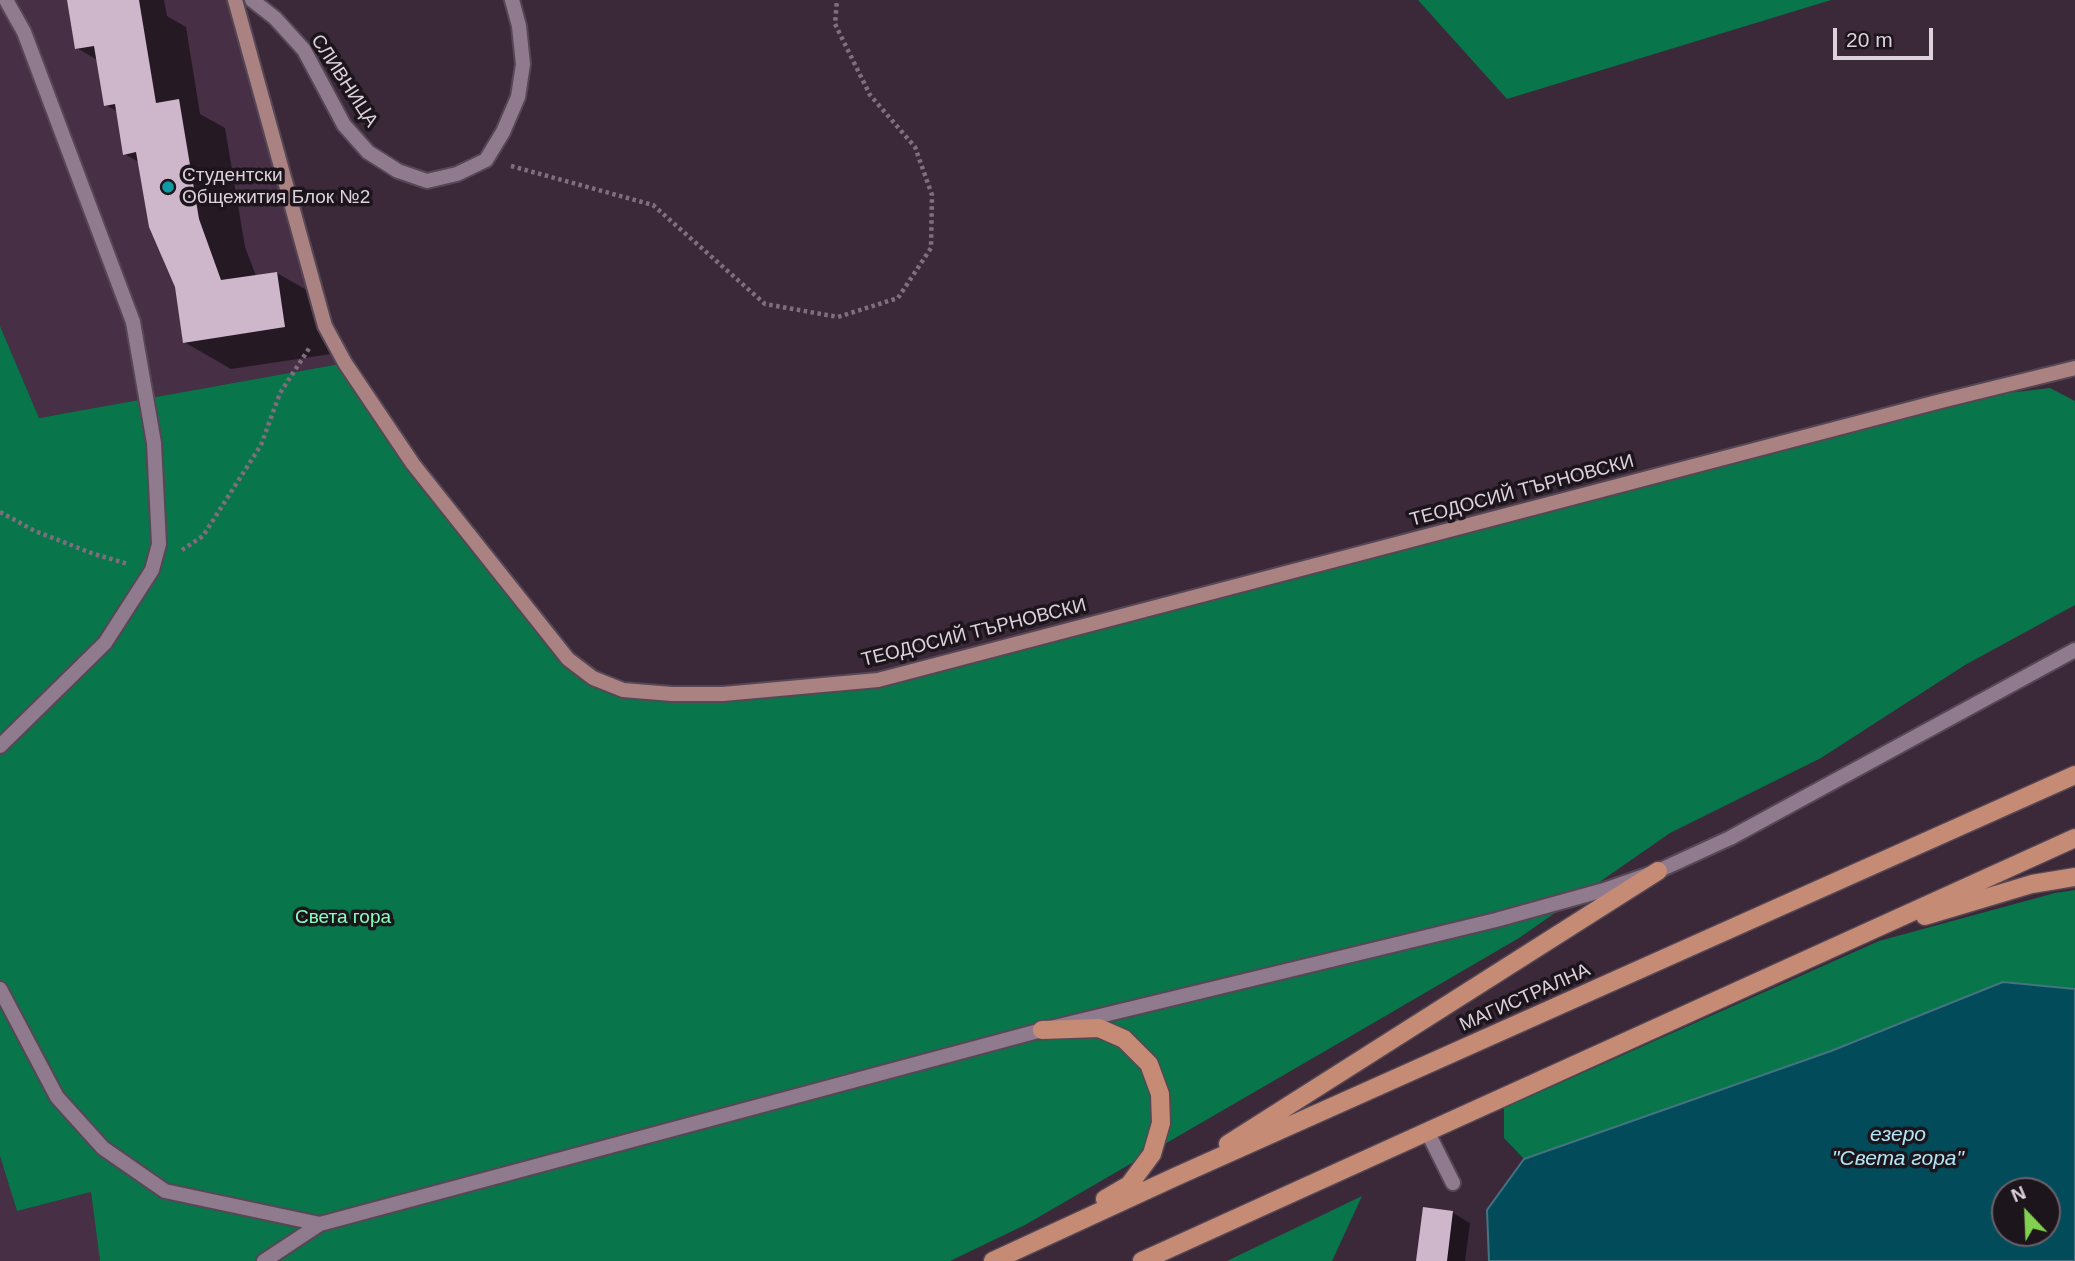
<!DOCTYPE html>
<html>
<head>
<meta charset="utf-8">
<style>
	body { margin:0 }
	#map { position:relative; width:2075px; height:1261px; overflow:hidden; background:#3b293a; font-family:Arial,sans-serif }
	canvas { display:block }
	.north { position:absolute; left:1991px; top:1177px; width:70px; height:70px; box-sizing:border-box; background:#1d151c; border:2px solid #6a6069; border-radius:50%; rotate:337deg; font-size:19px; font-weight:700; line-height:28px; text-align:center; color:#ddd1dc }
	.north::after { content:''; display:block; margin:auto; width:24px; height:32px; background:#82d04f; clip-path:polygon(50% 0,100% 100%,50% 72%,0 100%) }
	.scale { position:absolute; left:1833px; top:28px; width:100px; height:32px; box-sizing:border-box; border:4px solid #ddd1dc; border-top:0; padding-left:9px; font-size:21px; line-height:24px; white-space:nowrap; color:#ddd1dc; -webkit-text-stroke:5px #1d151c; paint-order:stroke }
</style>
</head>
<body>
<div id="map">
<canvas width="2075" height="1261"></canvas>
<div class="north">N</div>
<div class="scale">20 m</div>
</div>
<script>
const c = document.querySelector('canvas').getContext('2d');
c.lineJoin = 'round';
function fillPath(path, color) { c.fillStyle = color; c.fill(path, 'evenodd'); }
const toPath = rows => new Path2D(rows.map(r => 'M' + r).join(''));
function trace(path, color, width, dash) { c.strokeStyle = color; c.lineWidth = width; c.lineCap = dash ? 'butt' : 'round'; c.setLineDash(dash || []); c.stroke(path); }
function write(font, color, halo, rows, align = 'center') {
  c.font = font + ' Arial,sans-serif'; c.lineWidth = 7; c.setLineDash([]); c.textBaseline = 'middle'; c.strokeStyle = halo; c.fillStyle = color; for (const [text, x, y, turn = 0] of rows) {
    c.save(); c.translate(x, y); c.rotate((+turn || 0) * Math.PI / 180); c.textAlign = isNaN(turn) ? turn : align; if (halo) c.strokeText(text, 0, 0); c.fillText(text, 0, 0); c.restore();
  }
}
fillPath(toPath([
	[0,0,235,0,325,326,345,363,39,418,0,326],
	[0,1156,17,1211,91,1192,100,1261,0,1261]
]), '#472f45');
fillPath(toPath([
	[1418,0,1831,0,1507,99],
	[0,326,39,418,345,363,568,659,593,678,672,694,878,680,1941,401,2050,388,2075,401,2075,605,1965,665,1821,758,1670,833,1519,938,1351,1036,1025,1225,950,1261,100,1261,91,1192,17,1211,0,1156],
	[2075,890,2075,989,2003,982,1831,1051,1524,1159,1504,1138,1504,1108,1879,941,2055,893],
	[1362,1196,1332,1261,1227,1261]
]), '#09754a');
const water = toPath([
	[2003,982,2075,989,2075,1261,1489,1261,1487,1210,1524,1159,1831,1051,2003,982],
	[2005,1191,2047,1191,2047,1233,2005,1233,2005,1191]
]);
fillPath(water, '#024b5a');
trace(water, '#447381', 2);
fillPath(toPath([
	[69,0,164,0,167,16,186,27,200,114,225,128,245,247,256,276,277,273,324,300,331,354,231,369,184,342,177,286,140,163,125,154,118,112,106,105,99,61,77,48],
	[1424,1209,1453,1213,1470,1223,1465,1261,1418,1261]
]), '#0007');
fillPath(toPath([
	[67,0,139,0,156,103,179,99,199,219,221,280,277,272,285,327,183,343,175,287,149,227,136,152,123,155,115,104,104,106,94,46,75,49],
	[1423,1207,1453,1211,1447,1261,1416,1261]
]), '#ceb6cb');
const lane = toPath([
	[6,0,24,32,133,322],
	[1428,1133,1453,1183]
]);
const street = toPath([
	[252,0,275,18,304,50,344,125,368,152,398,171,427,181,457,174,486,160,503,132,518,97,523,64,519,26,512,0],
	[0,746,105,643,152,570,159,544,154,443,133,322],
	[0,989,57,1097,103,1148,165,1191,320,1224],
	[264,1261,320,1224,1042,1030,1496,920,1604,890,1658,871,1730,838,2075,650]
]);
const secondary = toPath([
	[235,0,325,326,345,363,413,464,568,659,593,678,623,690,672,694,723,694,878,680,1941,401,2075,368]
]);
const primary = toPath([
	[1925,916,2032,884,2075,877],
	[1042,1030,1099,1028,1124,1039,1149,1064,1160,1094,1161,1123,1152,1154,1129,1185,1105,1199],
	[1228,1144,1658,871],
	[993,1261,1175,1177,2075,775],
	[1142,1261,2075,838]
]);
trace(lane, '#564755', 18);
trace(street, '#564755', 18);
trace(secondary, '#564755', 18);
trace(primary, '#564755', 21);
trace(toPath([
	[511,166,653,205,765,304,838,317,898,298,931,248,932,195,915,147,870,95,835,24,837,0],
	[0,512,35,531,94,554,128,564],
	[182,550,203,536,261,445,280,393,310,347]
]), '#7f6f7e', 4.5, [3.5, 3.5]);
trace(lane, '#907a8e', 14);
trace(street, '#907a8e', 14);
trace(secondary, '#ab8282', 14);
trace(primary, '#c58b75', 18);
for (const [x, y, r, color] of [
	[168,187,7,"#0f9aa8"]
]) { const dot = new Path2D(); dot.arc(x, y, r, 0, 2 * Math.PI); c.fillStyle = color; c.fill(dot); trace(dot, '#1d151c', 2.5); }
write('19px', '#ddd1dc', '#1d151c', [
	["СЛИВНИЦА",344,81,57],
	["ТЕОДОСИЙ ТЪРНОВСКИ",1522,491,-15],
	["ТЕОДОСИЙ ТЪРНОВСКИ",974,633,-14],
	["МАГИСТРАЛНА",1525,998,-24]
]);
write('19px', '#ddd1dc', '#1d151c', [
	["Студентски",182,176],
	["Общежития Блок №2",182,198]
], 'left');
write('19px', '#85febe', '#1d151c', [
	["Света гора",343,918]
]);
write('italic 21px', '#b3e6f6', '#1d151c', [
	["езеро",1898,1135],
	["\"Света гора\"",1898,1159]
]);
</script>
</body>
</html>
